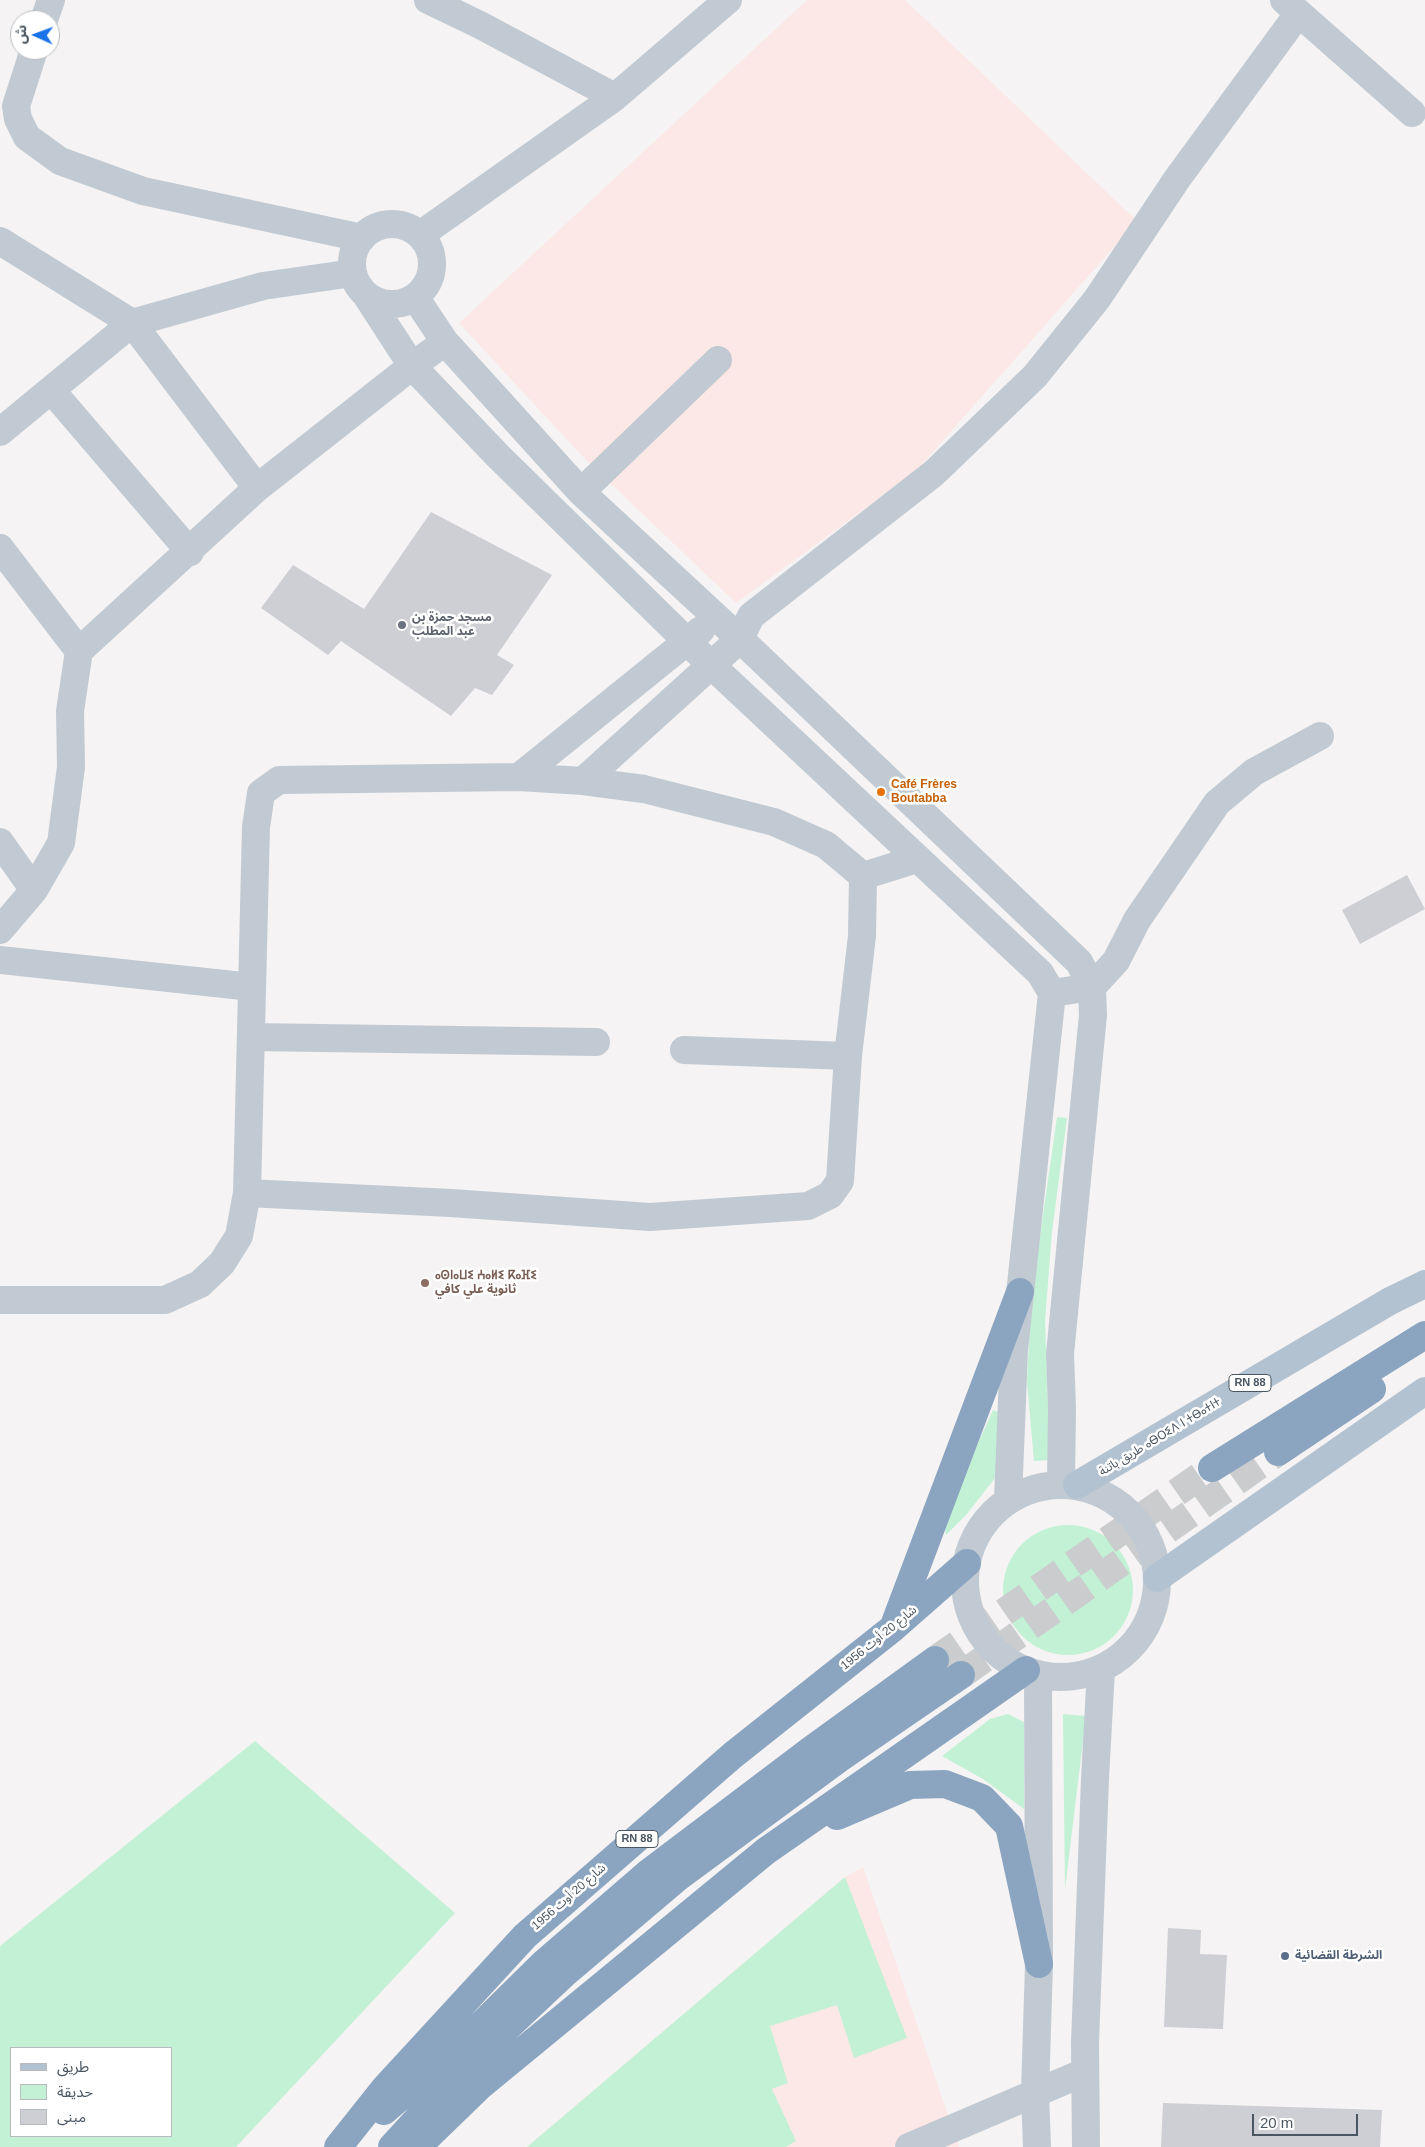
<!DOCTYPE html>
<html>
<head>
<meta charset="utf-8">
<style>
	body { margin:0 }
	#map { position:relative; width:1425px; height:2147px; overflow:hidden; background:#f5f3f3; font-family:Helvetica,"Noto Sans Arabic",sans-serif }
	canvas { display:block }
	.legend { position:absolute; left:10px; top:2047px; width:162px; height:90px; box-sizing:border-box; background:#fff; border:1px solid #b7bbc0; margin:0; padding:6px 9px; list-style:none; font-size:15px; color:#4a5661 }
	.legend li { display:flex; align-items:center; gap:10px; height:25px }
	.legend b { width:25px; border:1px solid #b7bbc0 }
	.north { position:absolute; left:10px; top:10px; width:50px; height:50px; box-sizing:border-box; background:#fff; border:1px solid #b7bbc0; border-radius:50%; rotate:272deg; font-size:14px; font-weight:700; line-height:20px; text-align:center; color:#4a5661 }
	.north::after { content:''; display:block; margin:auto; width:18px; height:22px; background:#1a73e8; clip-path:polygon(50% 0,100% 100%,50% 72%,0 100%) }
	.scale { position:absolute; left:1252px; top:2114px; width:106px; height:22px; box-sizing:border-box; border:2px solid #4a5661; border-top:0; padding-left:6px; font-size:15px; line-height:18px; white-space:nowrap; color:#4a5661; -webkit-text-stroke:4px #fff; paint-order:stroke }
</style>
</head>
<body>
<div id="map">
<canvas width="1425" height="2147"></canvas>
<ul class="legend">
<li><b style="height:6px;background:#b3c2d1"></b>طريق</li>
<li><b style="height:14px;background:#c3f1d5"></b>حديقة</li>
<li><b style="height:14px;background:#cdcfd5"></b>مبنى</li>
</ul>
<div class="north">ش</div>
<div class="scale">20 m</div>
</div>
<script>
const c = document.querySelector('canvas').getContext('2d');
c.lineJoin = 'round';
function fillPath(path, color) { c.fillStyle = color; c.fill(path, 'evenodd'); }
const toPath = rows => new Path2D(rows.map(r => 'M' + r).join(''));
function trace(path, color, width, dash) { c.strokeStyle = color; c.lineWidth = width; c.lineCap = dash ? 'butt' : 'round'; c.setLineDash(dash || []); c.stroke(path); }
function write(font, color, halo, rows, align = 'center') {
  c.font = font + ' Helvetica,"Noto Sans Arabic","Noto Sans Tifinagh",sans-serif'; c.lineWidth = 5; c.setLineDash([]); c.textBaseline = 'middle'; c.strokeStyle = halo; c.fillStyle = color; for (const [text, x, y, turn = 0] of rows) {
    c.save(); c.translate(x, y); c.rotate((+turn || 0) * Math.PI / 180); c.textAlign = isNaN(turn) ? turn : align; if (halo) c.strokeText(text, 0, 0); c.fillText(text, 0, 0); c.restore();
  }
}
fillPath(toPath([
	[807,0,905,0,1137,221,916,471,736,603,583,457,459,323],
	[863,1867,959,2147,527,2147,845,1877]
]), '#fce8e6');
fillPath(toPath([
	[1057,1117,1067,1118,1052,1232,1045,1321,1050,1460,1034,1461,1027,1382,1031,1299],
	[993,1410,1000,1413,999,1473,966,1515,946,1535,944,1519],
	'1003 1590a65 65 0 1 1 130 0a65 65 0 1 1-130 0Z',
	[1008,1714,1024,1722,1024,1809,983,1779,942,1756,990,1719],
	[1063,1714,1086,1716,1065,1889],
	[255,1741,455,1913,236,2147,0,2147,0,1946],
	[11,2048,171,2048,171,2136,11,2136],
	[845,1877,907,2038,854,2058,837,2005,770,2026,788,2083,772,2089,796,2141,786,2147,527,2147]
]), '#c3f1d5');
fillPath(toPath([
	[431,512,552,575,497,655,514,665,492,695,475,688,451,716,341,641,328,655,261,608,293,565,364,609],
	[1407,875,1425,909,1360,944,1342,910],
	[1168,1928,1201,1930,1200,1954,1227,1955,1223,2029,1164,2027],
	[1163,2103,1382,2110,1380,2147,1161,2147]
]), '#cdcfd5');
trace(toPath([
	[935,1660,1212,1468],
	[961,1675,1278,1452]
]), '#caccce', 28, [28, 14]);
trace(toPath([
	[428,0,480,25,615,97],
	[1284,0,1412,113],
	[44,20,51,0],
	[34,50,16,106,18,119,27,137,60,161,143,191,362,238],
	'352 264a40 40 0 1 1 80 0a40 40 0 1 1-80 0Z',
	[420,235,615,97,728,0],
	[0,241,132,323,257,488],
	[366,295,412,366,498,456,710,664,1040,973,1052,993,1014,1350,1008,1500],
	[415,297,445,342,581,492,740,639,1079,962,1092,987,1093,1015,1060,1354,1062,1408,1061,1484],
	[52,391,190,552],
	[0,432,132,323,263,286,353,273],
	[581,492,718,360],
	[0,548,79,651],
	[519,777,701,630],
	[583,781,740,639,751,616,934,473,1035,376,1097,299,1177,179,1298,14],
	[0,842,34,890],
	[863,876,917,859],
	[0,930,34,890,61,843,71,767,70,711,79,651,257,488,412,366,445,342],
	[0,960,252,987],
	[1052,993,1092,987,1116,961,1137,920,1217,803,1254,772,1320,736],
	[251,1037,596,1042],
	[684,1050,848,1056],
	[0,1300,165,1300,200,1284,222,1263,239,1236,247,1193,256,827,261,793,279,780,519,777,583,781,644,789,774,822,826,845,863,876,862,936,848,1056,840,1181,830,1195,808,1206,650,1217,451,1203,247,1193],
	'965 1581a96 96 0 1 1 192 0a96 96 0 1 1-192 0Z',
	[909,2147,1085,2072],
	[1037,2147,1035,2093,1039,1964,1038,1674],
	[1086,2147,1085,2043,1095,1779,1101,1669]
]), '#c1cad2', 28);
trace(toPath([
	[1077,1485,1390,1301,1425,1284],
	[1157,1578,1425,1391]
]), '#b3c2d1', 28);
trace(toPath([
	[1278,1452,1372,1389],
	[1212,1468,1425,1335],
	[895,1623,1020,1292],
	[837,1816,910,1785,945,1784,982,1798,1009,1826,1039,1964],
	[384,2111,467,2039,544,1963,647,1874,811,1750,935,1660],
	[338,2147,385,2088,525,1936,733,1755,893,1628,967,1563],
	[392,2147,465,2067,565,1973,677,1878,840,1758,961,1675],
	[417,2147,480,2086,766,1851,1026,1670]
]), '#8ba5c1', 28);
for (const [x, y, r, color] of [
	[402,625,5,"#6b7280"],
	[881,792,5,"#e8710a"],
	[425,1283,5,"#8d6e63"],
	[1285,1956,5,"#5c6f8a"]
]) { const dot = new Path2D(); dot.arc(x, y, r, 0, 2 * Math.PI); c.fillStyle = color; c.fill(dot); trace(dot, '#fff', 2); }
for (const [x, y, w] of [
	[1250,1383,42],
	[637,1839,42]
]) { const box = new Path2D(); box.roundRect(x - w / 2, y - 8.5, w, 17, 4); c.fillStyle = '#fff'; c.fill(box); trace(box, '#4a5661', 1); }
write('bold 11px', '#4a5661', null, [
	["RN 88",1250,1383],
	["RN 88",637,1839]
]);
write('bold 12px', '#5b616d', '#fff', [
	["مسجد حمزة بن",412,618],
	["عبد المطلب",412,632]
], 'left');
write('bold 12px', '#c56008', '#fff', [
	["Café Frères",891,785],
	["Boutabba",891,799]
], 'left');
write('bold 12px', '#785e54', '#fff', [
	["ⴰⵙⵏⴰⵡⵉ ⵄⴰⵍⵉ ⴽⴰⴼⵉ",435,1276],
	["ثانوية علي كافي",435,1290]
], 'left');
write('12px', '#4a5661', '#fff', [
	["طريق باتنة ⴰⴱⵔⵉⴷ ⵏ ⵜⴱⴰⵜⵏⵜ",1160,1437,-31],
	["شارع 20 أوت 1956",879,1638,-39],
	["شارع 20 أوت 1956",569,1897,-41]
]);
write('bold 12px', '#4e5e75', '#fff', [
	["الشرطة القضائية",1295,1956]
], 'left');
</script>
</body>
</html>
